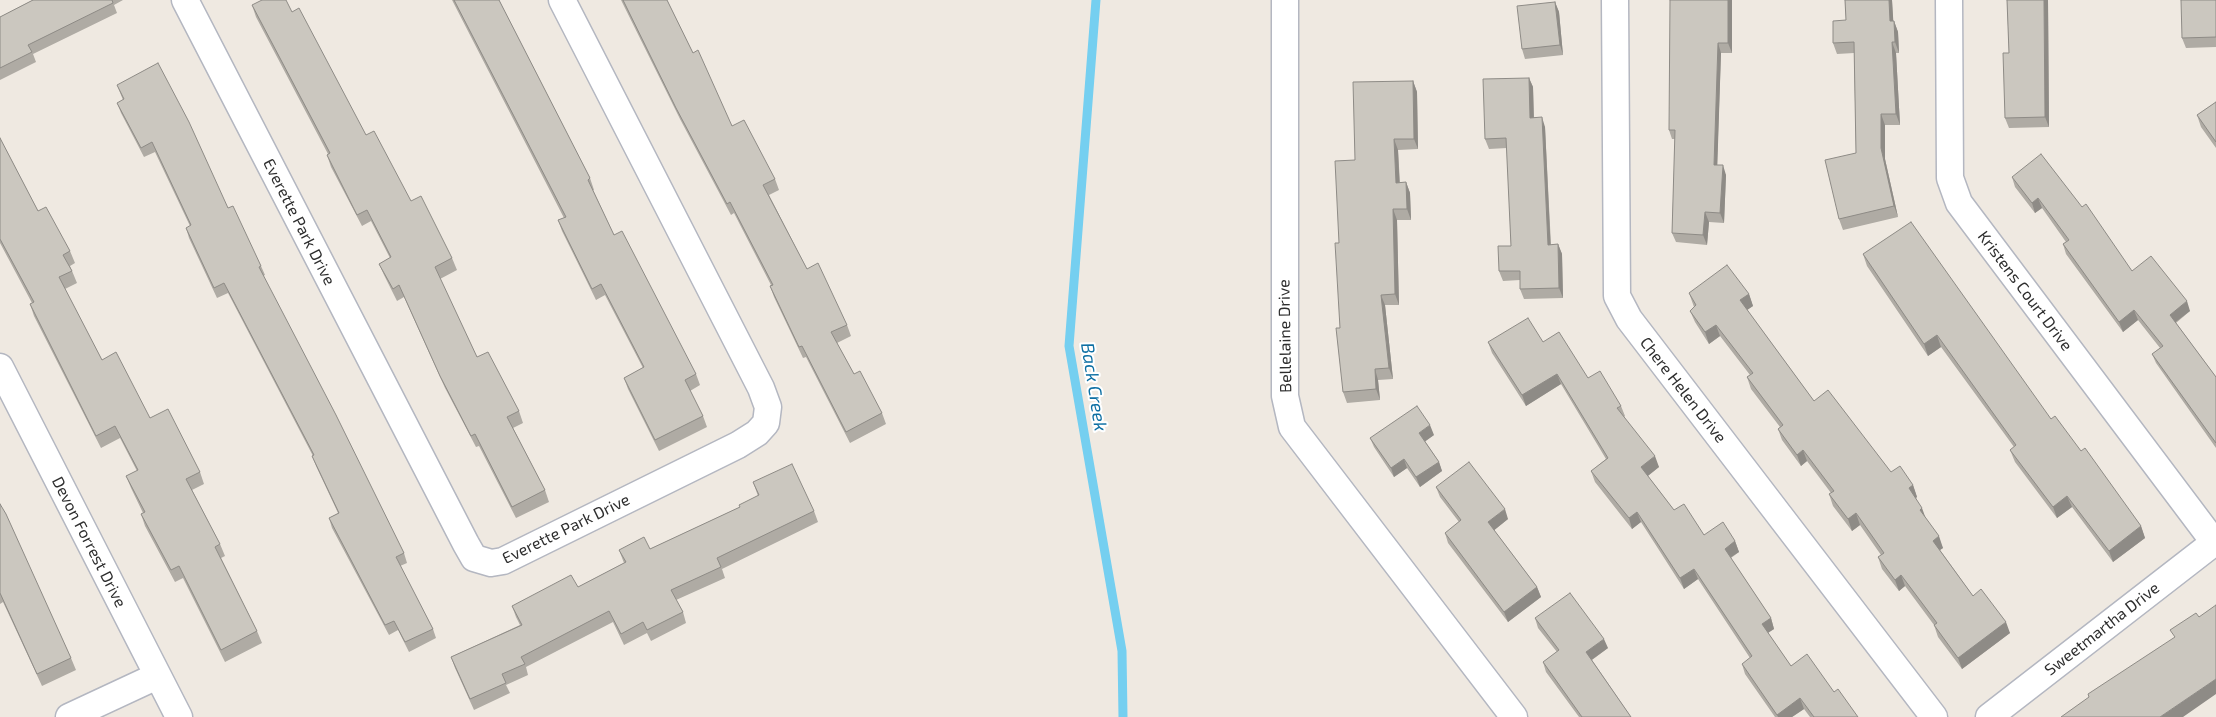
<!DOCTYPE html>
<html>
<head>
<meta charset="utf-8">
<style>
	body { margin:0 }
	canvas { display:block; background:#efe9e1 }
</style>
</head>
<body>
<canvas width="2216" height="717"></canvas>
<script>
const c = document.querySelector('canvas').getContext('2d');
c.lineJoin = 'round';
const toPath = rows => new Path2D(rows.map(r => 'M' + r).join(''));
function trace(path, color, width, dash) { c.strokeStyle = color; c.lineWidth = width; c.lineCap = dash ? 'butt' : 'round'; c.setLineDash(dash || []); c.stroke(path); }
function fillPath(path, color) { c.fillStyle = color; c.fill(path, 'evenodd'); }
function write(font, color, halo, rows, align = 'center') {
  c.font = font + ' "Exo 2",sans-serif'; c.lineWidth = 4; c.setLineDash([]); c.textBaseline = 'middle'; c.strokeStyle = halo; c.fillStyle = color; for (const [text, x, y, turn = 0] of rows) {
    c.save(); c.translate(x, y); c.rotate((+turn || 0) * Math.PI / 180); c.textAlign = isNaN(turn) ? turn : align; if (halo) c.strokeText(text, 0, 0); c.fillText(text, 0, 0); c.restore();
  }
}
trace(toPath([
	[1096,0,1069,346,1122,651,1123,717]
]), '#75cff0', 9);
const minor = toPath([
	[185,0,466,544,474,558,491,563,503,561,738,445,757,433,766,423,768,407,761,388,562,0],
	[1285,0,1285,396,1292,427,1514,717],
	[1615,0,1617,296,1629,319,1934,717],
	[1949,0,1950,178,1959,203,2214,542],
	[0,367,179,717],
	[69,717,157,676],
	[1989,717,2216,541]
]);
trace(minor, '#b4b7c1', 29);
trace(minor, '#fff', 26);
fillPath(toPath([
	[33,0,123,0,114,5,117,13,33,54,36,62,0,80,0,17],
	[452,0,499,0,590,178,594,190,593,190,614,235,696,374,700,385,690,391,703,416,707,427,659,451,628,389,624,378,643,368,605,295,596,300,562,231,558,220,564,218],
	[621,0,667,0,693,53,732,126,775,179,779,190,769,195,807,269,847,325,851,336,837,343,854,374,882,413,886,424,850,443,806,357,803,358,774,297,770,286,771,285,734,213,731,215,680,119],
	[1732,0,1732,53,1721,53,1717,165,1726,175,1724,223,1709,222,1707,245,1676,242,1672,233,1675,139,1672,139,1669,130],
	[1845,0,1892,0,1893,21,1894,21,1898,32,1899,53,1896,53,1900,125,1885,125,1885,159,1898,217,1843,230,1839,219,1856,153,1854,53,1837,54,1833,43,1846,20],
	[2007,0,2048,0,2049,127,2009,128,2005,118,2009,53],
	[2216,0,2216,47,2186,48,2182,38],
	[1555,2,1559,12,1563,55,1525,59,1522,49],
	[252,5,292,12,366,135,411,201,452,258,457,270,440,279,477,357,519,411,523,423,513,428,545,490,549,502,516,518,479,446,476,447,445,388,404,297,397,301,384,275,379,264,390,258,371,221,362,226,331,167,327,155,328,154,256,17],
	[1529,78,1533,87,1534,117,1545,127,1551,245,1558,244,1562,254,1563,298,1524,299,1520,289,1520,280,1503,281,1499,271,1511,246,1507,148,1489,149,1485,139],
	[1413,81,1417,92,1418,149,1398,150,1400,183,1406,182,1410,193,1411,220,1397,220,1399,305,1385,305,1393,379,1378,380,1380,400,1347,403,1343,392,1340,328,1339,243,1355,160],
	[117,85,228,208,261,266,265,275,263,276,404,553,407,563,400,566,433,629,436,638,409,652,398,630,389,635,332,528,329,518,338,513,316,466,312,456,313,456,228,293,217,298,189,238,186,228,190,226,155,152,144,157,121,113,117,103,123,100],
	[2216,102,2216,148,2201,127,2197,115],
	[0,138,38,211,70,251,75,263,70,266,77,283,65,289,102,360,150,418,200,472,204,484,192,490,220,544,225,556,221,558,257,631,262,643,225,662,183,578,175,582,145,526,141,514,143,513,131,488,126,476,137,471,120,438,101,448,34,316,30,304,32,303,0,243],
	[2012,177,2132,271,2190,311,2176,323,2216,377,2216,448,2156,363,2152,354,2160,348,2138,320,2123,332,2066,254,2063,244,2066,242,2042,208,2035,213,2015,187],
	[1863,254,2051,419,2141,526,2145,538,2113,562,2072,507,2057,518,2015,462,2010,450,2014,447,1941,347,1928,356,1867,266],
	[1689,293,1749,294,1753,306,1747,310,1814,401,1891,472,1913,485,1917,497,1916,498,1926,519,1943,548,1940,550,1973,596,2010,633,1962,669,1938,637,1934,625,1905,586,1899,591,1882,569,1878,557,1881,555,1860,525,1852,531,1833,506,1829,494,1831,493,1807,461,1801,466,1782,440,1778,429,1780,427,1751,389,1747,377,1750,375,1720,336,1709,344,1695,322,1690,311,1694,307],
	[1488,342,1543,342,1588,378,1621,406,1625,416,1624,417,1659,467,1648,476,1674,510,1704,535,1735,541,1739,552,1731,558,1771,618,1774,629,1768,633,1791,666,1834,692,1858,717,1810,717,1804,709,1792,717,1775,717,1745,674,1742,664,1750,658,1698,579,1684,589,1641,522,1632,529,1595,482,1591,471,1606,459,1561,384,1526,406,1492,353],
	[1434,435,1425,441,1439,462,1442,471,1420,487,1407,468,1394,477,1374,447,1370,438],
	[753,482,814,511,818,522,722,569,725,578,676,600,683,612,686,623,651,641,647,633,624,645,613,622,526,667,528,675,506,685,510,693,474,710,455,668,451,657,520,625,516,617,512,606,578,587,624,563,619,550,650,549,740,507,758,496],
	[1436,487,1508,519,1494,530,1537,587,1541,597,1508,622,1448,543,1445,533,1459,522,1440,497],
	[0,504,71,658,76,670,42,686,3,602,0,604],
	[1535,618,1608,648,1592,660,1631,717,1579,717,1546,672,1543,662,1557,652,1538,628]
]), '#afaba4');
fillPath(toPath([
	[1728,0,1732,0,1732,53,1728,43],
	[1889,0,1892,0,1894,32,1890,21],
	[2044,0,2048,0,2049,127,2045,117],
	[1555,2,1559,12,1563,55,1560,45],
	[1894,21,1898,32,1899,53,1895,42],
	[1892,42,1896,53,1900,125,1896,114],
	[1718,43,1721,53,1717,175,1714,165],
	[1529,78,1533,87,1534,127,1530,118],
	[1413,81,1417,92,1418,149,1414,139],
	[1881,114,1885,125,1885,159,1898,217,1894,206,1881,148],
	[1542,117,1545,127,1551,254,1548,245],
	[1394,139,1398,150,1400,194,1396,183],
	[1723,165,1726,175,1724,223,1720,213],
	[1406,182,1410,193,1411,220,1407,209],
	[2038,198,2042,208,2035,213,2032,203],
	[1393,209,1397,220,1399,305,1395,294],
	[1705,212,1709,222,1707,245,1703,235],
	[1558,244,1562,254,1563,298,1559,288],
	[1749,294,1753,306,1744,312,1740,300],
	[1381,295,1385,305,1393,379,1389,368],
	[2187,301,2190,311,2173,324,2170,315],
	[2134,310,2138,320,2123,332,2119,322],
	[1716,325,1720,336,1709,344,1705,332],
	[1937,335,1941,347,1928,356,1924,344],
	[1375,369,1378,380,1380,400,1376,389],
	[1557,374,1561,384,1526,406,1522,395],
	[1430,425,1434,435,1423,443,1419,433],
	[1803,450,1807,461,1801,466,1797,455],
	[1655,456,1659,467,1645,478,1641,467],
	[1404,459,1407,468,1394,477,1391,468],
	[1439,462,1442,471,1420,487,1416,477],
	[1913,485,1917,497,1913,500,1909,488],
	[2067,496,2072,507,2057,518,2053,507],
	[1922,508,1926,519,1920,510],
	[1505,509,1508,519,1492,532,1488,522],
	[1637,512,1641,522,1632,529,1629,518],
	[1856,513,1860,525,1852,531,1848,519],
	[2141,526,2145,538,2113,562,2109,551],
	[1939,536,1943,548,1937,552,1933,541],
	[1735,541,1739,552,1728,559,1725,549],
	[1694,569,1698,579,1684,589,1680,578],
	[1901,575,1905,586,1899,591,1895,580],
	[1537,587,1541,597,1508,622,1504,612],
	[1771,618,1774,629,1766,634,1762,624],
	[2006,622,2010,633,1962,669,1958,658],
	[1604,639,1608,648,1590,661,1586,652],
	[2216,679,2216,694,2183,717,2160,717],
	[1800,698,1804,709,1792,717,1778,717,1777,715]
]), '#8e8b86');
const building = toPath([
	[33,0,112,0,113,3,28,45,32,52,0,68,0,17,33,0],
	[262,0,286,0,292,12,299,8,366,135,374,131,411,201,421,196,452,258,435,267,477,357,488,352,519,411,507,417,545,490,512,507,475,434,471,436,440,376,399,285,393,289,379,264,391,257,367,210,357,215,327,155,330,153,252,5,262,0],
	[454,0,499,0,590,178,588,180,614,235,622,231,696,374,685,380,703,416,655,440,624,378,644,367,601,284,592,289,558,220,566,217,454,0],
	[623,0,667,0,693,53,698,50,732,126,744,120,775,179,763,185,807,269,818,263,847,325,831,332,854,374,860,371,882,413,846,432,802,346,799,347,770,286,773,285,730,202,727,204,676,108,623,0],
	[1670,0,1728,0,1728,43,1718,43,1714,165,1723,165,1720,213,1705,212,1703,235,1672,233,1675,130,1669,130,1670,0],
	[1845,0,1889,0,1890,21,1894,21,1895,42,1892,42,1896,114,1881,114,1881,148,1894,206,1839,219,1825,160,1856,153,1854,42,1833,43,1833,21,1846,20,1845,0],
	[2007,0,2044,0,2045,117,2005,118,2003,53,2009,53,2007,0],
	[2181,0,2216,0,2216,37,2182,38,2181,0],
	[1555,2,1560,45,1522,49,1517,6,1555,2],
	[158,63,189,122,228,208,233,206,261,266,259,267,336,415,404,553,396,557,433,629,405,642,394,621,385,625,329,518,339,513,312,456,314,455,224,283,214,288,186,228,191,225,152,142,141,148,117,103,124,99,117,85,158,63],
	[1529,78,1530,118,1542,117,1548,245,1558,244,1559,288,1520,289,1520,271,1499,271,1498,246,1511,246,1506,138,1485,139,1483,79,1529,78],
	[1413,81,1414,139,1394,139,1396,183,1406,182,1407,209,1393,209,1395,294,1381,295,1389,368,1375,369,1376,389,1343,392,1336,328,1340,328,1335,243,1339,243,1335,161,1355,160,1353,82,1413,81],
	[2216,102,2216,142,2197,115,2216,102],
	[0,138,38,211,46,207,70,251,63,255,72,271,59,277,102,360,116,352,150,418,168,409,200,472,186,479,220,544,215,547,257,631,221,650,179,566,171,570,141,514,145,512,126,476,138,470,115,426,96,436,30,304,34,302,0,239,0,138],
	[2041,154,2082,207,2086,204,2132,271,2151,256,2187,301,2170,315,2216,377,2216,443,2152,354,2163,346,2134,310,2119,322,2063,244,2069,240,2038,198,2032,203,2012,177,2041,154],
	[1911,222,2051,419,2055,416,2081,451,2085,448,2141,526,2109,551,2067,496,2053,507,2010,450,2016,445,1937,335,1924,344,1863,254,1911,222],
	[1727,265,1749,294,1740,300,1814,401,1828,390,1891,472,1900,466,1913,485,1909,488,1922,508,1920,510,1939,536,1933,541,1973,596,1981,589,2006,622,1958,658,1934,625,1937,623,1901,575,1895,580,1878,557,1884,553,1856,513,1848,519,1829,494,1834,491,1803,450,1797,455,1778,429,1783,425,1747,377,1753,373,1716,325,1705,332,1690,311,1696,305,1689,293,1727,265],
	[1528,318,1543,342,1559,332,1588,378,1600,371,1621,406,1617,408,1655,456,1641,467,1674,510,1684,504,1704,535,1723,522,1735,541,1725,549,1771,618,1762,624,1791,666,1807,654,1834,692,1838,689,1858,717,1814,717,1800,698,1777,715,1742,664,1752,656,1694,569,1680,578,1637,512,1629,518,1591,471,1608,458,1557,374,1522,395,1488,342,1528,318],
	[1417,406,1430,425,1419,433,1439,462,1416,477,1404,459,1391,468,1370,438,1417,406],
	[1469,462,1505,509,1488,522,1537,587,1504,612,1445,533,1461,520,1436,487,1469,462],
	[792,464,814,511,717,558,721,567,671,590,683,612,647,630,643,622,621,634,609,611,521,657,525,664,502,674,506,683,470,699,451,657,522,625,512,606,571,575,578,587,626,562,619,550,644,537,650,549,740,507,739,505,759,495,753,482,792,464],
	[0,504,6,514,71,658,37,674,0,593,0,504],
	[1570,593,1604,639,1586,652,1631,717,1582,717,1543,662,1559,650,1535,618,1570,593],
	[2216,605,2216,679,2160,717,2061,717,2089,697,2088,694,2175,637,2170,630,2196,613,2199,617,2216,605]
]);
fillPath(building, '#cbc7bf');
trace(building, '#8e8b86', 1);
write('16px', '#2e2e2e', '#fff', [
	["Everette Park Drive",299,222,63],
	["Kristens Court Drive",2025,291,53],
	["Bellelaine Drive",1285,336,-91],
	["Chere Helen Drive",1683,390,52],
	["Everette Park Drive",566,529,-26],
	["Devon Forrest Drive",89,542,63],
	["Sweetmartha Drive",2102,629,-38]
]);
write('italic 18px', '#0d6fa3', '#fff', [
	["Back Creek",1094,387,81]
]);
</script>
</body>
</html>
